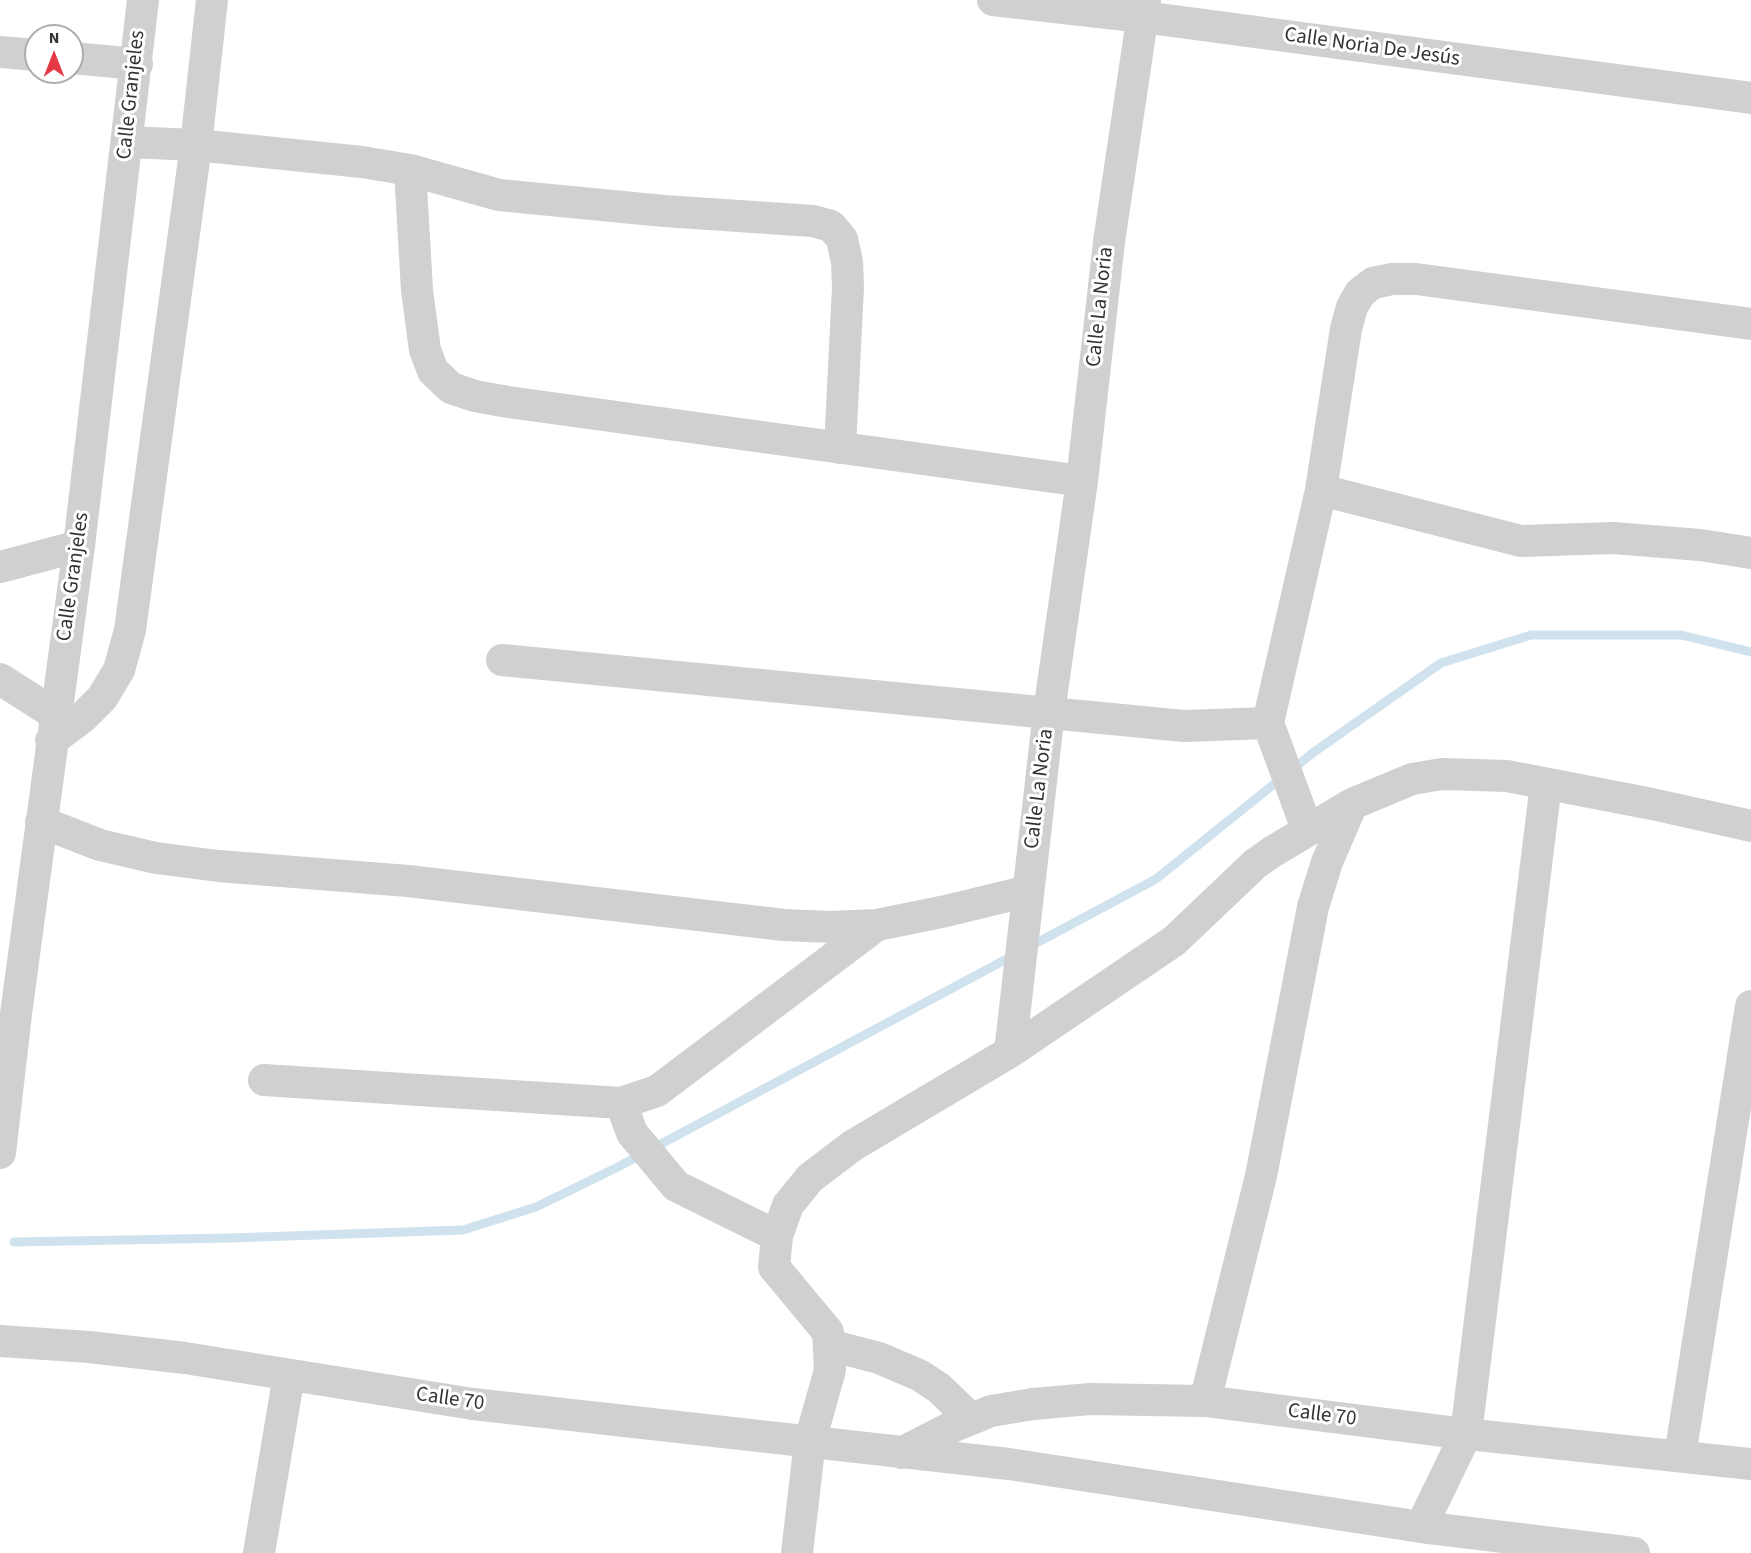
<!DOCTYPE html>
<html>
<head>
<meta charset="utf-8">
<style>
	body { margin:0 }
	#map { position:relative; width:1751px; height:1553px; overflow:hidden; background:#fff; font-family:"Source Sans 3",sans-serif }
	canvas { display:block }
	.north { position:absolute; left:24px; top:24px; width:60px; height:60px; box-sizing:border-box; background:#fff; border:2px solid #adadad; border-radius:50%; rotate:0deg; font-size:16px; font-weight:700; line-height:24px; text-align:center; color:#333 }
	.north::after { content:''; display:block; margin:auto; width:21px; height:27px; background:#e63946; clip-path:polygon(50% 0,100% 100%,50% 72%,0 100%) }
</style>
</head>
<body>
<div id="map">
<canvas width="1751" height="1553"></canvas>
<div class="north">N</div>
</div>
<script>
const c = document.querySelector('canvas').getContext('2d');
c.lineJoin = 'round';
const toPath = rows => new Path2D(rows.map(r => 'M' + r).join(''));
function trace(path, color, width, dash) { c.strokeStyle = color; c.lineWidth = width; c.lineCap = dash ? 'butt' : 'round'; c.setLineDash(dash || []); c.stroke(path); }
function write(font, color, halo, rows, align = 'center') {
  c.font = font + ' "Source Sans 3",sans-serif'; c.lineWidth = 6; c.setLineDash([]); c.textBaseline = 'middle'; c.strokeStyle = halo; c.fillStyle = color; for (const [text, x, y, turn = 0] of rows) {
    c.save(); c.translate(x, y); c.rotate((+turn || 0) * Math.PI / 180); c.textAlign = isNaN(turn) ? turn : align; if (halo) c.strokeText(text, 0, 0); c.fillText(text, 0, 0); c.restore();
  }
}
trace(toPath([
	[1029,947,1156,879,1314,752,1441,663,1531,635,1681,635,1751,652],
	[14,1242,230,1238,463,1230,536,1207,618,1167,1014,955]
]), '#cfe2ee', 9);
trace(toPath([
	[993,0,1143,17,1751,98],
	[0,52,36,55],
	[72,58,137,64],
	[127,142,196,145,362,162,410,170,499,195,664,211,813,221,831,226,842,239,847,262,848,287,840,448],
	[410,170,417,290,425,350,433,371,451,388,475,396,508,402,1082,481],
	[1321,490,1521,541,1613,538,1700,545,1751,553],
	[0,567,79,546],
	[502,660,1184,726,1268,723],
	[0,679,55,714],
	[51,741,83,717,102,698,119,670,130,630,196,145,212,0],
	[41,822,100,845,156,858,218,866,408,881,784,925,830,927,877,925,946,911,1028,891],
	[1307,829,1268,723,1321,490,1346,329,1352,307,1360,293,1373,283,1392,279,1416,279,1751,324],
	[1010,1052,1049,712,1082,481,1109,242,1145,0],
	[264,1080,621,1103,657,1091,877,925],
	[621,1103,632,1133,676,1186,777,1236],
	[0,1153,16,1014,79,546,143,0],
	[0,1341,89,1347,185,1358,473,1404,1009,1464,1421,1527,1634,1553],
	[829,1345,879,1358,919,1375,939,1388,971,1419],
	[1205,1401,1261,1176,1313,907,1327,862,1352,804],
	[901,1453,952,1427,991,1411,1033,1404,1090,1399,1205,1401,1466,1434,1751,1464],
	[1680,1456,1751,1006],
	[1421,1527,1466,1434,1546,784],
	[259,1553,289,1375],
	[797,1553,810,1441,830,1370,828,1332,774,1267,777,1236,788,1205,810,1178,852,1146,1010,1052,1174,941,1255,864,1272,852,1352,804,1412,779,1442,774,1507,776,1652,804,1751,826]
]), '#d0d0d0', 32);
write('21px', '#333', '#fff', [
	["Calle Noria De Jesús",1372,48,8],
	["Calle Granjeles",132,95,-84],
	["Calle La Noria",1101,307,-84],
	["Calle Granjeles",74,577,-82],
	["Calle La Noria",1040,789,-83],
	["Calle 70",450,1400,8],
	["Calle 70",1322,1416,7]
]);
</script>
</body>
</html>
